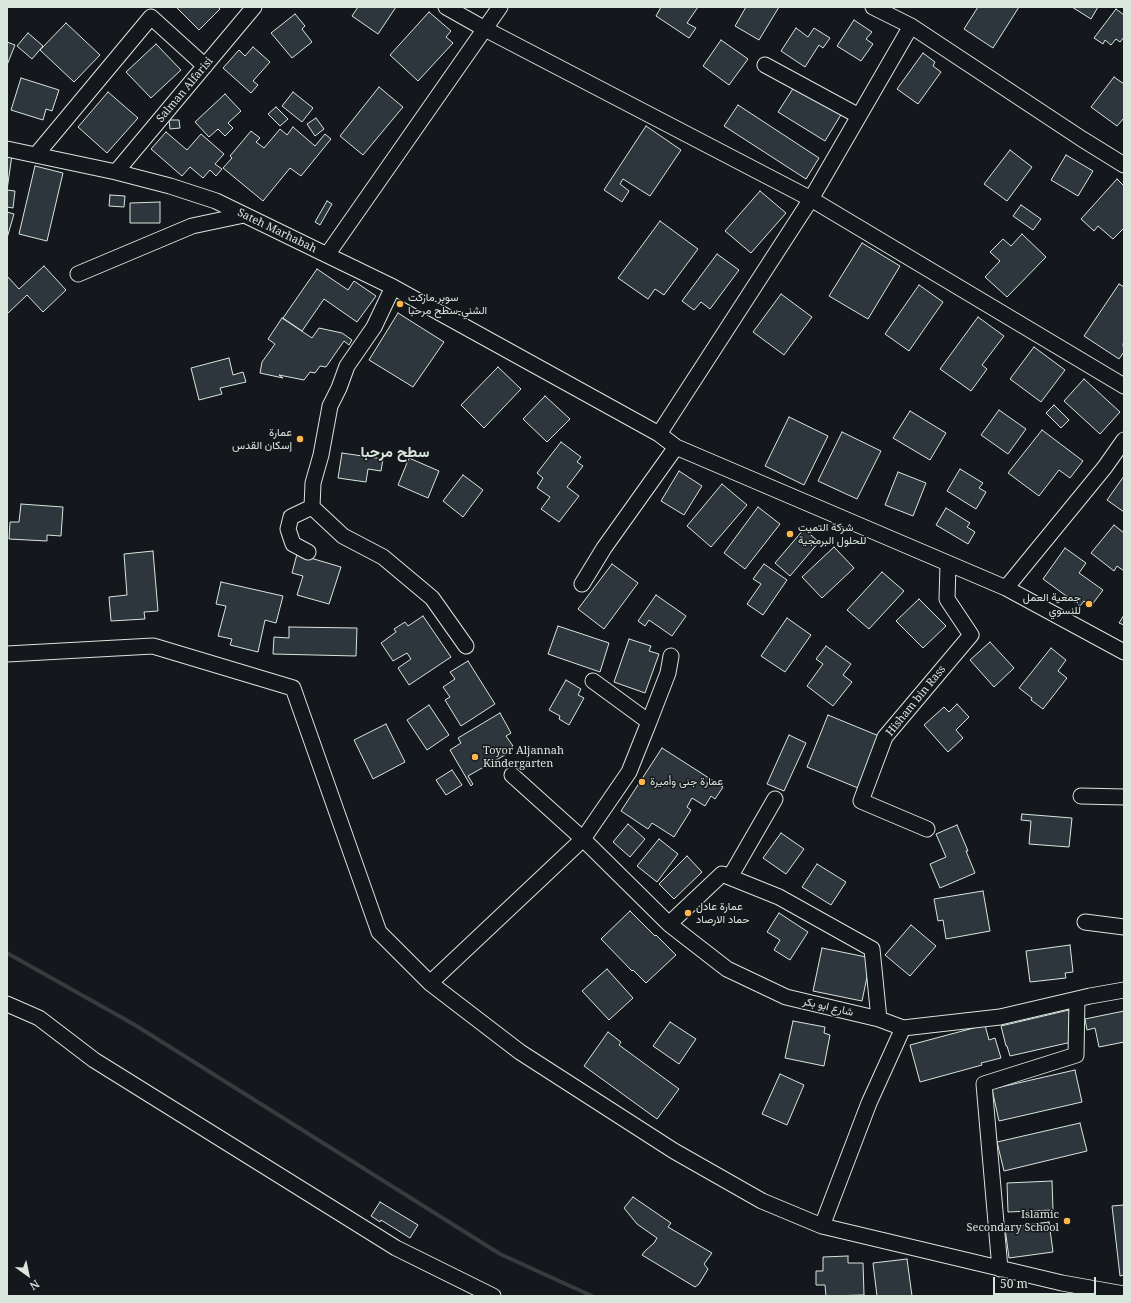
<!DOCTYPE html>
<html>
<head>
<meta charset="utf-8">
<style>
	body { margin:0 }
	#map { position:relative; width:1131px; height:1303px; overflow:hidden; background:#14181c; font-family:"Noto Serif",serif }
	canvas { display:block }
	.frame { position:absolute; inset:0; border:8px solid #d8e6dc; pointer-events:none }
	.north { position:absolute; left:8px; top:1255px; width:40px; height:40px; -webkit-text-stroke:3px #14181c; paint-order:stroke; rotate:147deg; font-size:11px; font-weight:700; line-height:16px; text-align:center; color:#d8e6dc }
	.north::after { content:''; display:block; margin:auto; width:14px; height:18px; background:#d8e6dc; clip-path:polygon(50% 0,100% 100%,50% 72%,0 100%) }
	.scale { position:absolute; left:993px; top:1277px; width:103px; height:18px; box-sizing:border-box; border:2px solid #d8e6dc; border-top:0; padding-left:5px; font-size:12px; line-height:14px; white-space:nowrap; color:#d8e6dc; -webkit-text-stroke:3px #14181c; paint-order:stroke }
</style>
</head>
<body>
<div id="map">
<canvas width="1131" height="1303"></canvas>
<div class="frame"></div>
<div class="north">N</div>
<div class="scale">50 m</div>
</div>
<script>
const c = document.querySelector('canvas').getContext('2d');
c.lineJoin = 'round';
const toPath = rows => new Path2D(rows.map(r => 'M' + r).join(''));
function trace(path, color, width, dash) { c.strokeStyle = color; c.lineWidth = width; c.lineCap = dash ? 'butt' : 'round'; c.setLineDash(dash || []); c.stroke(path); }
function fillPath(path, color) { c.fillStyle = color; c.fill(path, 'evenodd'); }
function write(font, color, halo, rows, align = 'center') {
  c.font = font + ' "Noto Serif",Vazirmatn,serif'; c.lineWidth = 3; c.setLineDash([]); c.textBaseline = 'middle'; c.strokeStyle = halo; c.fillStyle = color; for (const [text, x, y, turn = 0] of rows) {
    c.save(); c.translate(x, y); c.rotate((+turn || 0) * Math.PI / 180); c.textAlign = isNaN(turn) ? turn : align; if (halo) c.strokeText(text, 0, 0); c.fillText(text, 0, 0); c.restore();
  }
}
trace(toPath([
	[7,953,135,1025,500,1254,592,1296]
]), '#363b3e', 4);
const building = toPath([
	[176,7,218,7,220,9,199,30,176,7],
	[358,7,396,7,378,34,352,16,358,7],
	[661,7,698,7,687,23,696,28,689,38,656,16,661,7],
	[746,7,779,7,759,40,735,26,746,7],
	[978,7,1019,7,993,48,964,29,978,7],
	[1072,7,1098,7,1091,19,1072,7],
	[1116,9,1124,15,1124,37,1120,42,1116,39,1111,45,1105,40,1103,44,1094,38,1116,9],
	[429,12,451,31,446,37,453,43,418,81,390,55,429,12],
	[295,14,305,26,302,29,312,42,292,58,271,33,295,14],
	[854,20,872,32,866,39,873,44,861,61,837,46,854,20],
	[66,23,100,55,74,82,40,50,66,23],
	[796,28,808,37,814,28,830,38,823,48,819,45,805,67,781,51,796,28],
	[28,33,43,46,32,59,17,46,28,33],
	[721,40,748,59,729,85,703,66,721,40],
	[7,42,15,45,7,65,7,42],
	[156,44,181,70,151,98,126,72,156,44],
	[253,47,270,62,253,81,258,85,251,93,223,68,239,50,245,56,253,47],
	[923,53,935,62,933,66,941,72,918,104,897,89,923,53],
	[1114,77,1124,84,1124,118,1117,126,1091,107,1114,77],
	[21,78,59,90,52,111,46,109,43,120,11,110,21,78],
	[796,84,842,113,825,141,778,112,796,84],
	[379,87,403,107,363,155,340,136,379,87],
	[108,92,138,118,107,153,78,127,108,92],
	[293,92,313,108,302,122,282,106,293,92],
	[225,94,241,111,228,123,233,128,225,136,218,129,209,137,195,122,225,94],
	[738,105,819,158,806,179,724,126,738,105],
	[276,107,288,119,280,126,268,114,276,107],
	[316,118,324,129,315,136,307,124,316,118],
	[169,120,179,120,180,128,170,129,169,120],
	[646,126,681,150,650,196,623,179,620,184,629,191,622,202,604,190,646,126],
	[293,127,315,146,325,134,331,139,301,176,290,168,263,201,223,168,232,158,230,156,251,131,260,138,256,142,264,148,280,129,287,135,293,127],
	[166,132,187,150,201,134,224,154,215,164,222,169,216,176,210,170,203,178,190,167,182,176,151,149,166,132],
	[1010,150,1032,167,1007,201,984,184,1010,150],
	[7,154,12,155,7,190,15,191,13,208,7,207,7,154],
	[1066,155,1093,171,1078,196,1051,180,1066,155],
	[35,166,63,173,47,241,19,234,35,166],
	[1117,179,1124,186,1124,228,1113,239,1098,226,1094,231,1081,219,1117,179],
	[760,191,786,213,751,253,725,231,760,191],
	[110,195,125,196,124,207,109,206,110,195],
	[327,201,332,204,320,225,315,222,327,201],
	[160,202,160,223,130,223,130,203,160,202],
	[1021,205,1041,219,1033,230,1013,216,1021,205],
	[7,212,14,214,7,238,7,212],
	[660,221,698,249,664,295,655,289,648,299,618,278,660,221],
	[1022,234,1046,257,1007,297,985,277,1000,261,990,252,1003,239,1011,246,1022,234],
	[862,243,900,266,868,319,829,296,862,243],
	[717,254,739,270,710,309,701,302,694,310,682,301,717,254],
	[44,266,66,290,43,312,27,295,7,314,7,276,19,289,44,266],
	[317,269,348,290,354,281,376,296,357,322,324,299,302,331,283,318,317,269],
	[1119,284,1124,287,1124,342,1123,344,1124,352,1119,359,1084,336,1119,284],
	[919,285,943,302,909,351,885,334,919,285],
	[781,294,812,317,784,355,753,332,781,294],
	[398,313,444,342,413,387,369,360,398,313],
	[978,317,1004,336,982,365,987,369,971,391,940,369,978,317],
	[282,318,312,338,319,328,342,333,352,340,349,345,344,341,326,367,320,366,315,373,310,372,304,380,279,375,283,378,260,373,262,362,275,344,268,339,282,318],
	[1034,347,1065,370,1041,402,1010,379,1034,347],
	[229,358,233,375,243,372,246,382,220,388,222,394,199,400,191,368,229,358],
	[498,367,521,389,484,428,461,405,498,367],
	[1084,379,1120,412,1100,434,1064,401,1084,379],
	[545,396,570,419,547,442,523,419,545,396],
	[1054,405,1069,420,1061,428,1046,413,1054,405],
	[999,410,1026,429,1008,454,981,435,999,410],
	[910,411,946,433,930,460,893,438,910,411],
	[789,417,828,436,804,485,765,466,789,417],
	[1042,430,1083,461,1070,478,1059,470,1039,496,1008,473,1042,430],
	[842,432,881,451,857,499,818,481,842,432],
	[561,442,581,457,577,462,583,466,567,487,579,496,559,522,541,509,550,497,537,488,543,478,537,473,561,442],
	[342,453,383,459,381,471,368,469,366,482,338,478,342,453],
	[409,458,439,471,428,498,398,485,409,458],
	[960,469,983,483,979,488,986,492,976,509,947,491,960,469],
	[679,471,702,486,684,515,661,501,679,471],
	[898,472,926,483,913,516,885,505,898,472],
	[463,475,483,490,463,517,443,501,463,475],
	[1124,476,1124,512,1107,500,1124,476],
	[722,484,747,505,711,547,687,526,722,484],
	[21,504,63,507,61,536,47,535,47,541,9,539,10,522,19,522,21,504],
	[758,507,780,524,745,569,724,553,758,507],
	[946,508,970,523,967,527,975,532,968,544,936,525,946,508],
	[1114,525,1124,533,1124,571,1117,566,1114,571,1091,553,1114,525],
	[804,529,819,542,790,576,775,563,804,529],
	[834,547,854,568,822,598,802,577,834,547],
	[1065,548,1086,563,1079,573,1103,590,1091,606,1084,601,1080,606,1043,579,1065,548],
	[153,551,158,611,144,612,145,619,111,621,109,597,127,595,124,554,153,551],
	[297,554,341,567,329,604,297,595,303,576,292,573,297,554],
	[612,564,638,583,604,629,578,609,612,564],
	[764,564,787,580,763,615,747,604,761,584,753,579,764,564],
	[882,572,904,591,869,629,847,610,882,572],
	[221,582,283,596,276,623,265,620,258,652,230,645,232,639,218,636,226,606,216,604,221,582],
	[656,595,686,616,672,636,649,620,645,626,638,621,656,595],
	[919,599,946,626,923,648,896,621,919,599],
	[1124,615,1124,625,1119,623,1124,615],
	[423,616,451,657,409,685,398,668,411,659,407,653,393,661,381,643,396,632,394,629,405,622,408,626,423,616],
	[787,618,811,635,785,672,761,656,787,618],
	[558,626,609,643,600,672,548,654,558,626],
	[289,627,357,628,356,656,273,654,274,637,289,638,289,627],
	[629,639,651,646,649,651,659,654,645,693,614,682,629,639],
	[990,642,1014,668,994,687,970,660,990,642],
	[826,646,851,664,843,675,852,682,833,706,807,686,823,664,816,659,826,646],
	[1051,648,1066,660,1058,671,1067,678,1043,709,1031,700,1032,698,1019,688,1051,648],
	[468,661,495,704,461,726,445,700,450,697,443,687,455,679,450,672,468,661],
	[566,680,581,689,578,695,584,698,569,725,559,719,560,716,549,710,566,680],
	[957,704,969,717,956,730,963,738,948,752,924,725,944,707,949,712,957,704],
	[429,705,449,735,427,750,407,720,429,705],
	[500,713,511,733,506,736,513,746,503,752,505,755,468,776,473,784,471,786,450,750,461,743,458,738,500,713],
	[828,715,879,736,858,788,807,767,828,715],
	[386,724,405,762,373,779,354,740,386,724],
	[789,735,806,743,784,791,767,784,789,735],
	[662,748,723,787,715,799,711,796,705,806,692,798,687,807,691,810,674,837,652,823,648,829,621,811,662,748],
	[452,770,462,785,446,795,436,780,452,770],
	[1022,814,1072,818,1069,847,1029,844,1031,821,1021,820,1022,814],
	[628,824,645,839,630,857,613,842,628,824],
	[957,825,968,851,966,851,975,873,940,888,930,864,946,857,936,834,957,825],
	[781,833,804,849,786,874,763,858,781,833],
	[659,839,678,854,657,882,637,866,659,839],
	[687,856,702,872,674,899,659,884,687,856],
	[817,864,846,882,831,905,802,887,817,864],
	[983,891,990,931,946,939,943,920,938,921,934,899,983,891],
	[630,911,655,936,656,935,676,955,646,983,633,970,632,971,601,939,630,911],
	[779,913,808,932,790,960,774,950,780,940,767,932,779,913],
	[911,925,936,946,910,976,885,955,911,925],
	[1070,945,1073,972,1065,973,1066,978,1030,982,1026,951,1070,945],
	[822,948,871,958,862,1001,813,991,822,948],
	[607,969,633,998,609,1020,582,991,607,969],
	[1069,1010,1076,1041,1010,1056,1007,1046,1006,1046,1001,1026,1069,1010],
	[1124,1011,1124,1042,1099,1047,1095,1028,1087,1030,1085,1019,1124,1011],
	[793,1021,825,1027,824,1033,830,1035,824,1066,785,1058,793,1021],
	[670,1022,696,1039,679,1064,653,1046,670,1022],
	[985,1025,989,1040,995,1038,1001,1058,981,1063,982,1065,920,1082,910,1045,985,1025],
	[608,1032,621,1042,619,1045,679,1089,657,1119,584,1066,608,1032],
	[1075,1070,1082,1102,999,1121,992,1089,1075,1070],
	[780,1074,804,1085,787,1125,762,1114,780,1074],
	[1080,1123,1087,1151,1004,1171,997,1142,1080,1123],
	[1052,1181,1053,1210,1008,1212,1007,1183,1052,1181],
	[633,1197,671,1223,668,1227,712,1253,704,1264,708,1269,699,1284,695,1287,642,1255,645,1251,654,1243,657,1238,637,1224,624,1208,633,1197],
	[380,1202,418,1225,410,1238,381,1220,380,1222,371,1216,380,1202],
	[1124,1205,1124,1275,1120,1276,1112,1206,1124,1205],
	[1049,1222,1053,1252,1009,1258,1005,1228,1049,1222],
	[848,1256,848,1263,863,1263,864,1295,826,1296,825,1285,816,1285,816,1271,823,1271,823,1257,848,1256],
	[907,1259,912,1296,877,1296,873,1263,907,1259]
]);
fillPath(building, '#2c363c');
trace(building, '#d8e6dc', 1);
const minor = toPath([
	[446,7,485,29,811,199,1124,386],
	[873,7,911,26,1082,139,1124,165],
	[765,65,859,116],
	[7,149,116,172,170,186,216,201,327,255,500,7],
	[36,155,151,17,205,66],
	[116,172,254,7],
	[327,255,393,287,659,434,676,447,1006,588,1124,652],
	[78,274,192,226,244,215],
	[393,287,374,327,347,366,339,388,330,406,321,455,313,483,312,507,343,536,383,557,432,598,466,646],
	[659,434,811,199,911,26],
	[308,552,293,544,288,529,291,517,312,507],
	[582,584,604,548,676,447],
	[1006,588,1105,467,1124,440],
	[7,654,153,646,293,688,379,932,430,983,520,1052,674,1151,762,1201,822,1226,1062,1283,1124,1294],
	[649,722,668,673,671,656],
	[512,775,583,839,669,924,727,969,786,997,879,1019,903,1028,1000,1017,1090,996,1124,990],
	[1081,796,1124,797],
	[927,829,861,801,885,737,971,635,947,599,948,565],
	[730,877,775,799],
	[1085,922,1124,927],
	[669,924,722,874,779,897,872,949,879,1019],
	[430,983,583,839,629,772,649,722,593,681],
	[7,1004,39,1018,94,1060,396,1248,493,1296],
	[822,1226,869,1103,903,1028],
	[1000,1269,984,1084,1076,1055,1077,999]
]);
trace(minor, '#d8e6dc', 17);
trace(minor, '#14181c', 15);
for (const [x, y, r, color] of [
	[400,304,4,"#ffb74d"],
	[300,439,4,"#ffb74d"],
	[790,534,4,"#ffb74d"],
	[1089,604,4,"#ffb74d"],
	[475,757,4,"#ffb74d"],
	[642,782,4,"#ffb74d"],
	[688,913,4,"#ffb74d"],
	[1067,1221,4,"#ffb74d"]
]) { const dot = new Path2D(); dot.arc(x, y, r, 0, 2 * Math.PI); c.fillStyle = color; c.fill(dot); trace(dot, '#14181c', 1.5); }
write('11px', '#d8e6dc', '#14181c', [
	["Salman Alfarisi",185,90,-50],
	["Sateh Marhabah",277,231,26],
	["Hisham bin Rass",916,701,-51],
	["شارع ابو بكر",828,1007,13]
]);
write('11px', '#d8e6dc', '#14181c', [
	["سوبر ماركت",408,298],
	["الشني-سطح مرحبا",408,311],
	["عمارة",292,433,"right"],
	["إسكان القدس",292,446,"right"],
	["شركة التميت",798,528],
	["للحلول البرمجية",798,541],
	["جمعية العمل",1081,598,"right"],
	["للنسوي",1081,611,"right"],
	["Toyor Aljannah",483,751],
	["Kindergarten",483,764],
	["عمارة جنى وأميرة",650,782],
	["عمارة عادل",696,907],
	["حماد الارصاد",696,920],
	["Islamic",1059,1215,"right"],
	["Secondary School",1059,1228,"right"]
], 'left');
write('bold 15px', '#d8e6dc', '#14181c', [
	["سطح مرحبا",395,453]
]);
</script>
</body>
</html>
